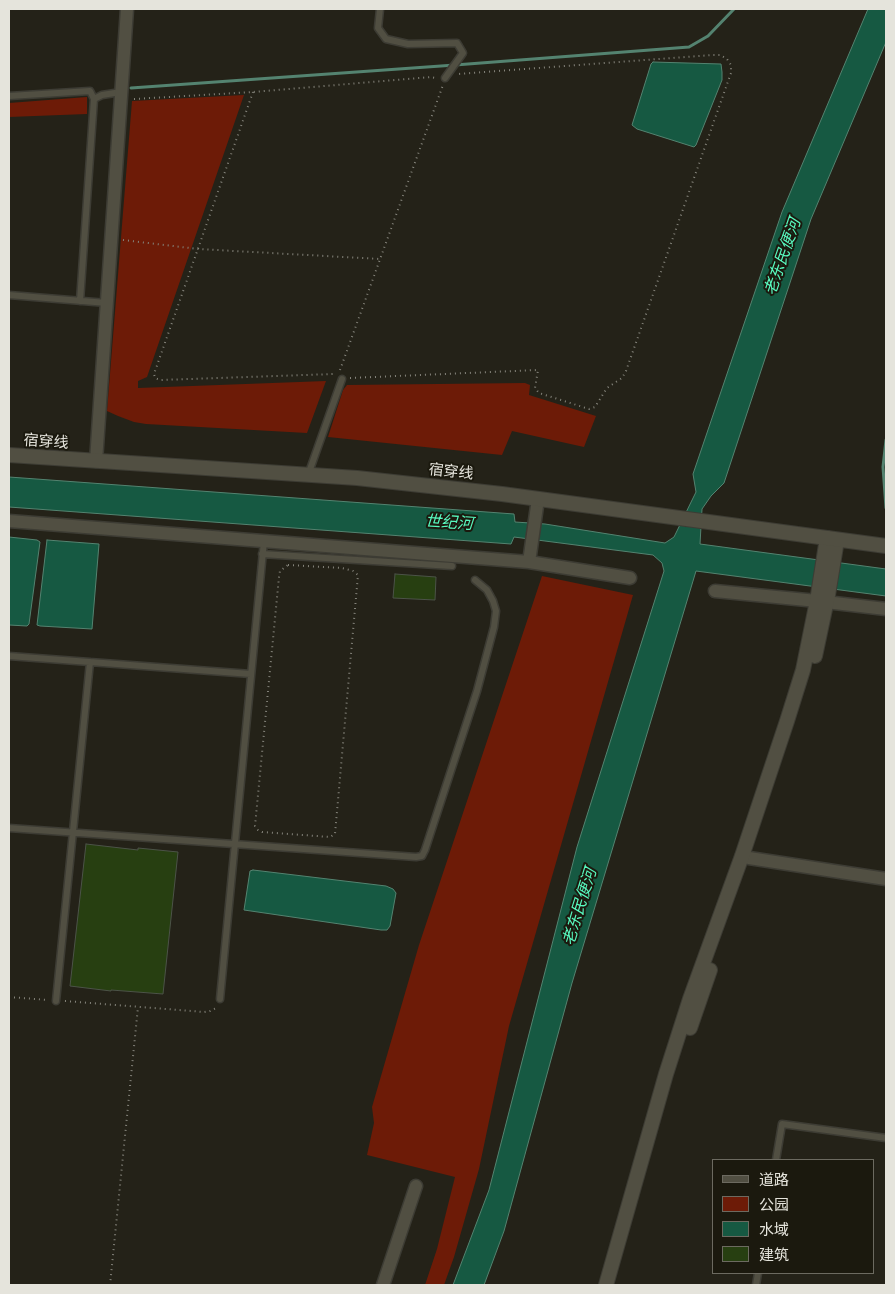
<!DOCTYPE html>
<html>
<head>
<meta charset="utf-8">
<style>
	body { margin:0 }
	#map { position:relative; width:895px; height:1294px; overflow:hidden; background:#242218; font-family:"Noto Serif","Noto Sans SC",serif }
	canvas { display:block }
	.frame { position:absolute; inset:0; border:10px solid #e5e4dc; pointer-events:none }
	.legend { position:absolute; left:712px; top:1159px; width:162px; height:115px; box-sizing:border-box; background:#1b190e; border:1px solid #6c6a60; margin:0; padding:6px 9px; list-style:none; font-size:15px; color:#e5e4dc }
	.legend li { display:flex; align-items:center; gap:10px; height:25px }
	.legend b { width:25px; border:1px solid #6c6a60 }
</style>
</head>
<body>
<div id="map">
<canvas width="895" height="1294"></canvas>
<div class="frame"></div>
<ul class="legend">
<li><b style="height:6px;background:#514f42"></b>道路</li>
<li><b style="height:14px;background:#6d1b07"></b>公园</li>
<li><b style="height:14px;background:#165942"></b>水域</li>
<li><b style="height:14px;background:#273f11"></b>建筑</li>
</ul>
</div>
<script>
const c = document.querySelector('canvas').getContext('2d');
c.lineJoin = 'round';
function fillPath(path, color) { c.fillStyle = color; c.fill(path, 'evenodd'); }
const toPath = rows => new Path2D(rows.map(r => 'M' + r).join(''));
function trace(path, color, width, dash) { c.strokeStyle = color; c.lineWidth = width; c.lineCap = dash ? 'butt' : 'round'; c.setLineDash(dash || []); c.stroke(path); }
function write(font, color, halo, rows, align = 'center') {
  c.font = font + ' "Noto Serif","Noto Sans SC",serif'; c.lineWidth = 4; c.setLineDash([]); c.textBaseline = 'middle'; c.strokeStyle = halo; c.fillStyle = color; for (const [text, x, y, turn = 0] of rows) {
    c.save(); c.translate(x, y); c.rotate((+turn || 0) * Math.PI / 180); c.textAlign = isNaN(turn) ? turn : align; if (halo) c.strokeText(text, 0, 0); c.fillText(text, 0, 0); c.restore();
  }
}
fillPath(toPath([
	[244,95,147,377,138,381,138,388,326,381,307,433,146,424,134,422,118,416,107,411,132,101],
	[87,97,87,114,9,117,9,103],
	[525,383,530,385,529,395,596,416,584,447,512,431,502,455,328,437,343,390,347,385],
	[542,576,633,595,509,1026,479,1169,454,1257,444,1285,425,1285,437,1249,455,1177,367,1155,374,1123,372,1107,419,945]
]), '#6d1b07');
const water = toPath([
	[868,9,886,9,886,42,811,219,724,483,711,496,702,509,700,544,886,569,886,596,696,571,572,983,504,1231,484,1285,453,1285,489,1190,577,847,664,571,662,563,653,555,514,537,511,544,9,507,9,477,514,514,515,522,545,524,665,543,674,537,696,492,693,474,782,212,868,9],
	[653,62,721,64,722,72,722,80,696,145,694,147,637,129,632,125,651,64,653,62],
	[9,537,37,540,40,542,29,624,27,626,9,625,9,537],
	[47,540,99,544,92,629,40,626,37,625,47,540],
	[253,870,386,886,393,889,396,893,390,926,387,930,381,930,244,910,250,871,253,870]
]);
fillPath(water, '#165942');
trace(water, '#548370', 1);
trace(toPath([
	[131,88,455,65,689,47,708,36,734,9],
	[886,440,883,467,886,508]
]), '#548370', 3);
const building = toPath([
	[395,574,436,577,435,600,393,598,395,574],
	[86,844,138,850,138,848,178,852,163,994,111,990,111,991,70,986,86,844]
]);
fillPath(building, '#273f11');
trace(building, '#4c5348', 1);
const service = toPath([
	[380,9,378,28,386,39,408,44,457,43,463,53,445,78],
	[9,96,90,91,94,99,80,301],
	[94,99,102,95,121,92],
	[9,295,107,303],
	[308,475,342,379],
	[262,554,452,566],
	[9,656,251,674],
	[9,828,416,857,422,856,425,850,477,691,494,627,496,611,493,601,487,590,475,580],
	[220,999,264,541],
	[56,1001,90,662],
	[776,1160,782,1124,886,1138],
	[756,1285,758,1273]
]);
const minor = toPath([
	[96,461,127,9],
	[9,521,529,562,630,578],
	[529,562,538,499],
	[715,591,817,601,886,609],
	[742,856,749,858,886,879],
	[383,1285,416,1186]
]);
const tertiary = toPath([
	[815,656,828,595,837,540],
	[690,1028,710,970],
	[606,1285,666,1074,690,999,742,856,787,721,803,670,817,601,827,538]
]);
const secondary = toPath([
	[9,455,357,478,502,494,886,546]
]);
trace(service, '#3d3c34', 9);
trace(minor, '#3d3c34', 15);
trace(tertiary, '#3d3c34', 16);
trace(secondary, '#3d3c34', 16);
trace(toPath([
	[253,92,154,374,155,378,160,380,334,374],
	[134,99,253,92,431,77,435,78],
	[123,240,198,249,380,259],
	[340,370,443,85],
	[350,378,538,370,535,388,539,393,589,409,595,407,607,388,622,378,626,371,731,73,731,65,727,59,720,55,712,55,458,74],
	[288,565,342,568,353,571,358,575,335,834,330,837,262,832,258,830,255,826,279,577,280,571,288,565],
	[9,997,48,1000],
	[65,1001,204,1012,210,1011,216,1008],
	[110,1285,138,1007]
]), '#85847b', 2, [1, 4]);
trace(service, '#514f42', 6);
trace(minor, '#514f42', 12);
trace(tertiary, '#514f42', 14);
trace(secondary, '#514f42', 14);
write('15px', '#e5e4dc', '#1b190e', [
	["宿穿线",46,442,4],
	["宿穿线",451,472,6]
]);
write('italic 16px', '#58f9bf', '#1b190e', [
	["老东民便河",783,257,-71],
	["世纪河",449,523,4],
	["老东民便河",580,907,-73]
]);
</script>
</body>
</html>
